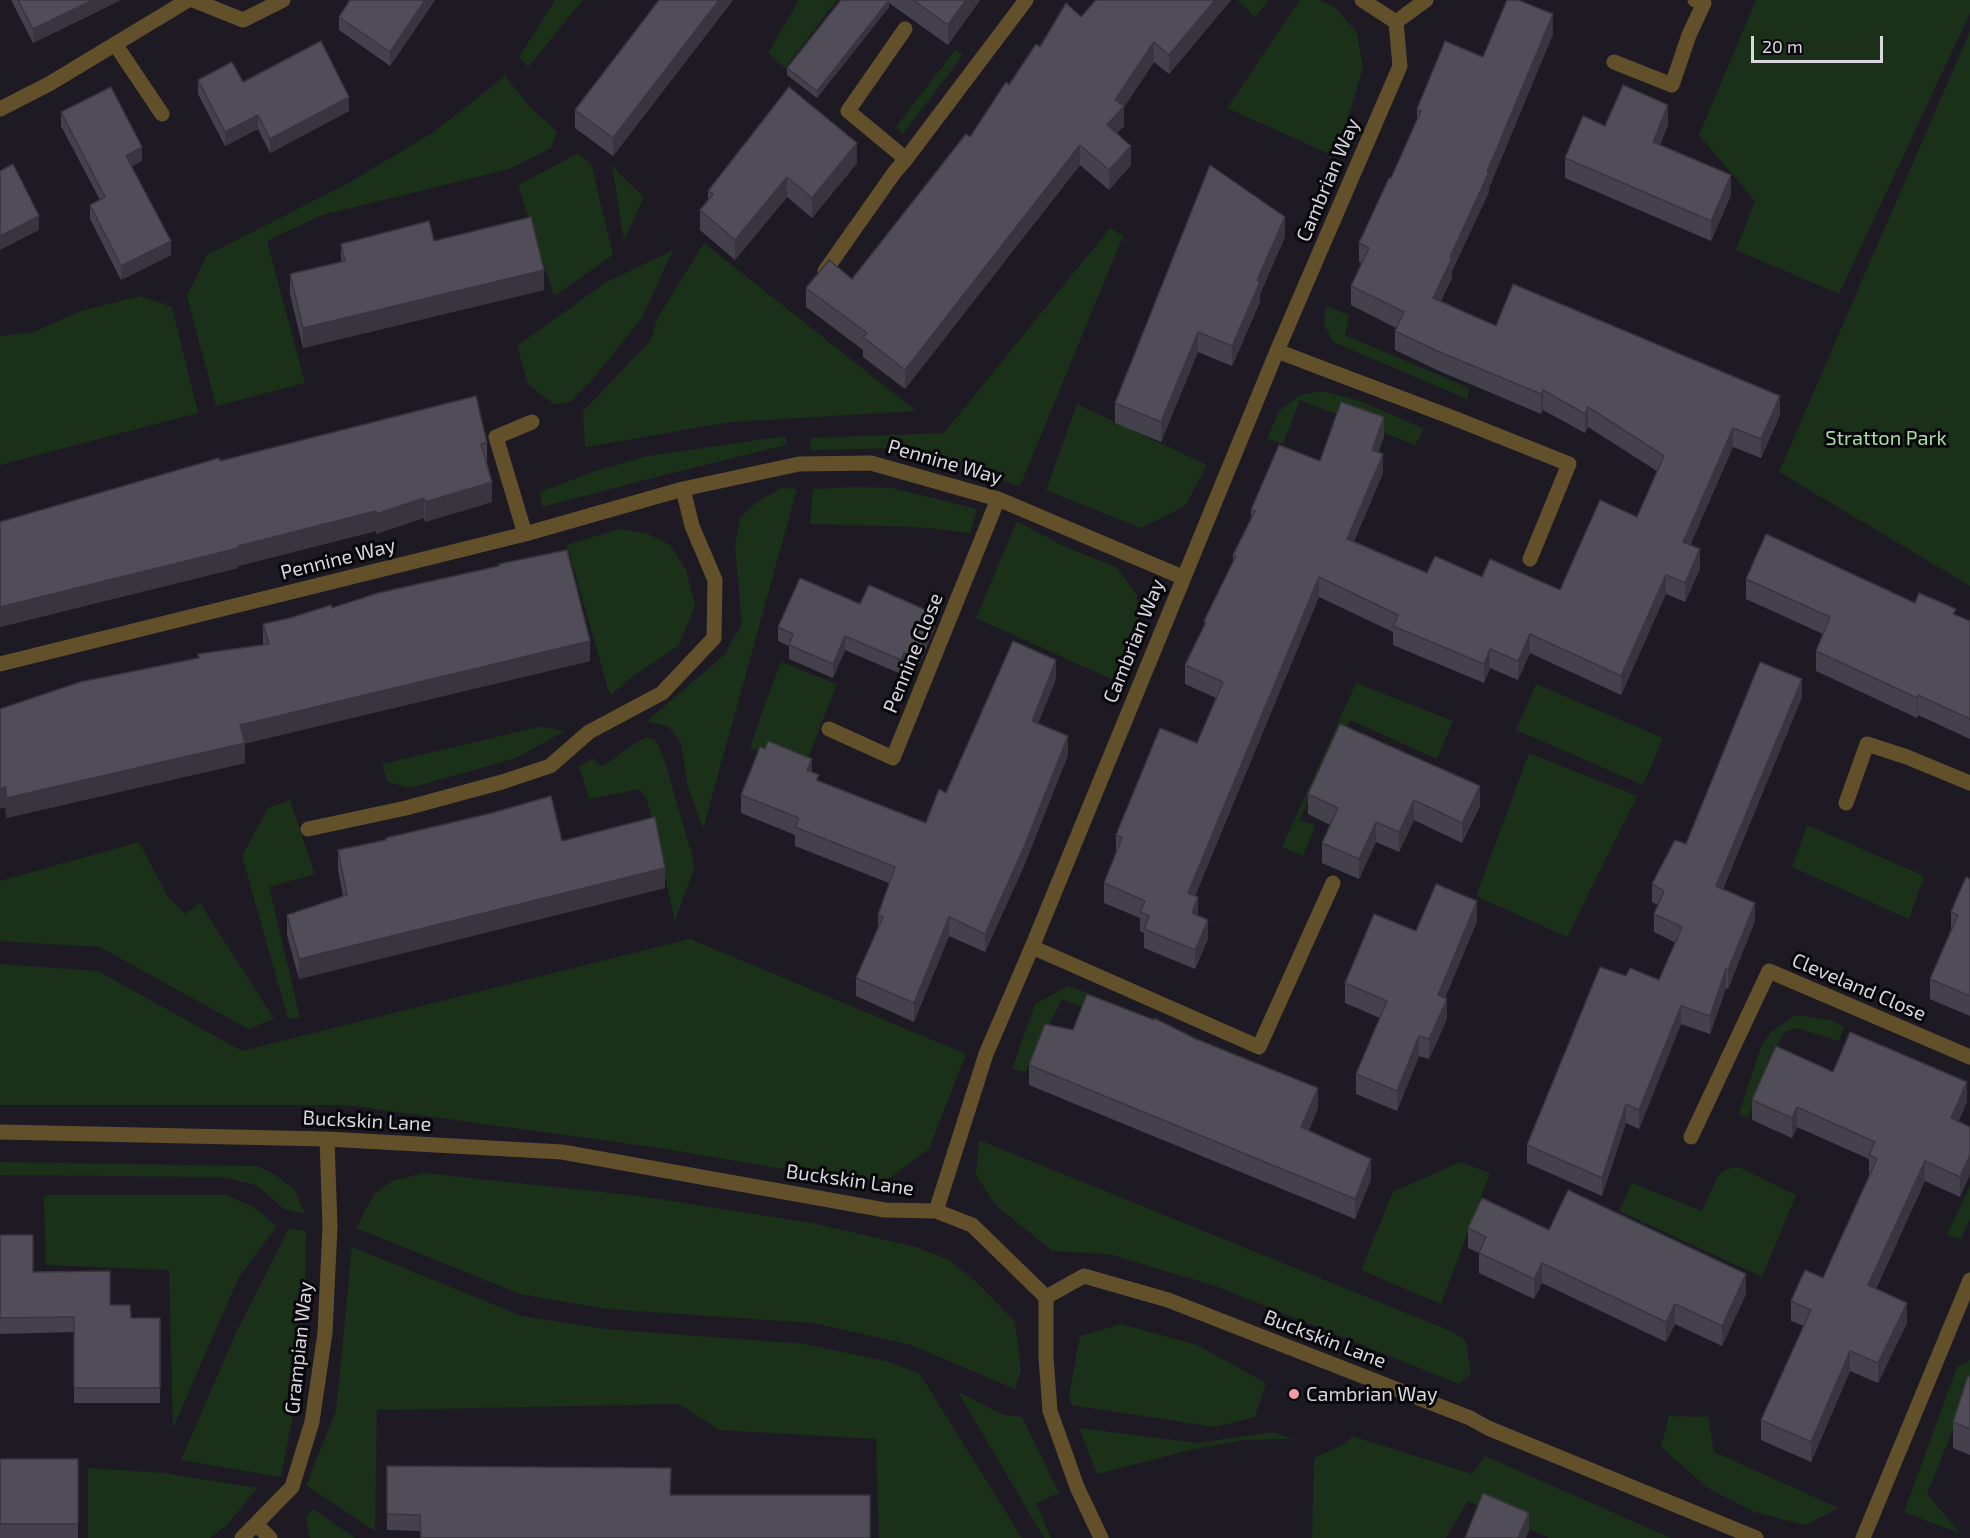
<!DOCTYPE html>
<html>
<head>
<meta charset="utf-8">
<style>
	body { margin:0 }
	#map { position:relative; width:1970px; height:1538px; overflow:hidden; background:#1d1a24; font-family:"Exo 2",sans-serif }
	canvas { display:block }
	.scale { position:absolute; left:1751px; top:36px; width:132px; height:27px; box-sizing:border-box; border:3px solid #d9d7de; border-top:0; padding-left:8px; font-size:18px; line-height:21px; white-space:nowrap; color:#d9d7de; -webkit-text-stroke:4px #07060a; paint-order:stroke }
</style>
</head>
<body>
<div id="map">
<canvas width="1970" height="1538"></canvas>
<div class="scale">20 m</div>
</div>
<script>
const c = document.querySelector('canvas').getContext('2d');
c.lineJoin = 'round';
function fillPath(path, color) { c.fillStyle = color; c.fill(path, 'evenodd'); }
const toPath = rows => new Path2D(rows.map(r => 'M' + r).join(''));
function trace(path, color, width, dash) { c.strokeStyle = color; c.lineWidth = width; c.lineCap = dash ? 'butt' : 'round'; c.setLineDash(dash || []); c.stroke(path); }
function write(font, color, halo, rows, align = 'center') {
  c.font = font + ' "Exo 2",sans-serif'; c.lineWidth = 6; c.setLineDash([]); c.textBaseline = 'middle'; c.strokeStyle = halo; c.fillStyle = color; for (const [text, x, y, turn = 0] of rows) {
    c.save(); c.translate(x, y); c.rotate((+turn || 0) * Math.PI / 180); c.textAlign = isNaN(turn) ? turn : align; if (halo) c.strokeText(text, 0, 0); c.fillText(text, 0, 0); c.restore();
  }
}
fillPath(toPath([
	[555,0,583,0,528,67,519,57],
	[799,0,837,0,785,68,768,53],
	[1237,0,1268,0,1255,17],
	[1300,0,1319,0,1335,7,1357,33,1363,68,1336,157,1227,108],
	[1756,0,1970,0,1970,13,1839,294,1736,250,1755,201,1699,135],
	[1970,31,1970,586,1779,472],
	[956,49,963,55,903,134,896,127],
	[505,76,529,106,557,132,551,148,509,169,322,215,267,241,305,383,216,406,187,296,207,255,345,185,434,132],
	[577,154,591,163,613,255,554,296,518,185],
	[612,166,644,197,624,240],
	[1110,228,1123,236,1020,486,896,448,810,450,811,438,944,433],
	[704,243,916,411,731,422,585,447,583,411,651,340,657,319],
	[673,250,642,318,593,379,570,402,554,404,528,384,517,346,605,283],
	[140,296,172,307,198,413,0,465,0,336,34,332,81,311],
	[1326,306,1349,315,1345,335,1469,388,1467,399,1333,342,1324,324],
	[1322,391,1358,400,1424,429,1415,445,1300,400,1283,444,1267,439,1279,411,1300,395],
	[1077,404,1207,465,1185,506,1141,528,1046,490],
	[786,436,786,445,672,473,542,507,540,492,595,471,648,456],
	[854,487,892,488,977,509,970,533,919,527,810,524,813,489],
	[781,488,797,489,703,829,688,787,681,743,668,726,647,721,724,655,742,624,735,546,740,518,756,503],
	[1017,521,1063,546,1116,567,1137,595,1140,639,1120,685,1111,679,976,618],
	[619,529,646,533,670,545,686,569,695,606,679,645,628,680,610,696,567,545],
	[781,662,837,684,803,770,750,748,763,709],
	[1356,683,1453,721,1437,759,1350,720,1299,820,1315,825,1303,856,1282,847],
	[1536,684,1663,738,1643,785,1516,730],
	[539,727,565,731,516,758,410,788,388,782,382,764],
	[647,737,656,740,665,762,695,866,675,921,647,799,639,789,589,799,579,767,593,758,602,767,637,742],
	[1529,753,1637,796,1567,937,1476,896],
	[290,800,315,874,269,887,300,1017,288,1019,242,856,268,808],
	[1807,825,1924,876,1909,919,1792,867],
	[139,842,168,897,185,914,200,903,274,1019,248,1029,100,947,0,941,0,881],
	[690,939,966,1054,929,1149,888,1179,843,1179,660,1148,346,1105,0,1105,0,964,98,971,242,1051],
	[1068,986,1088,993,1084,1008,1062,999,1025,1072,1012,1069,1035,1004],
	[1796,1015,1830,1020,1844,1027,1839,1041,1797,1028,1784,1032,1763,1078,1748,1118,1739,1114,1761,1046,1771,1032],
	[979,1140,1453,1332,1466,1341,1471,1374,1459,1384,1218,1287,1108,1254,1053,1251,996,1206,976,1175],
	[0,1162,257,1166,271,1172,294,1189,305,1214,284,1209,256,1185,222,1177,0,1175],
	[1460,1162,1490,1173,1441,1304,1361,1270,1393,1192],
	[1738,1167,1796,1195,1762,1277,1619,1211,1632,1183,1702,1211,1719,1174,1726,1169],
	[424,1173,639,1196,812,1223,916,1247,949,1260,982,1287,1015,1322,1021,1370,1015,1389,911,1345,814,1323,606,1309,520,1294,356,1228,374,1194,392,1181],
	[1970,1186,1970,1219,1961,1239,1947,1235],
	[44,1195,226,1195,252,1206,277,1226,239,1277,173,1428,169,1270,46,1265],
	[289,1228,306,1231,305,1300,294,1409,281,1477,181,1460,235,1335],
	[352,1247,522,1316,606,1329,805,1344,889,1362,920,1374,1022,1538,879,1538,876,1439,720,1430,679,1404,377,1410,375,1531,306,1485,336,1411],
	[1121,1324,1197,1345,1266,1383,1255,1417,1215,1427,1071,1405,1069,1396,1080,1336],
	[1970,1360,1970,1387,1927,1494,1961,1534,1904,1512,1957,1367],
	[958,1392,1004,1415,1022,1417,1059,1493,1036,1503,1051,1538,1044,1538],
	[1669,1416,1708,1417,1714,1452,1839,1508,1805,1525,1754,1512,1708,1488,1661,1447],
	[1079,1428,1197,1443,1273,1432,1291,1439,1244,1440,1194,1449,1097,1474],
	[1352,1436,1472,1474,1485,1456,1671,1538,1549,1538,1468,1501,1446,1538,1312,1538,1314,1458,1346,1443],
	[88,1468,164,1473,257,1488,227,1525,210,1538,88,1538],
	[313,1509,355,1538,310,1538,306,1517]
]), '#1b3018');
trace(toPath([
	[193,0,243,20,283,0],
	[1396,22,1426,0],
	[905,29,848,111,906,159],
	[115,44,162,114],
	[1614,62,1672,85,1689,35,1704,3,1695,0],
	[0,109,49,84,188,0],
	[825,271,894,173,906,159,1026,0],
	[1277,351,1451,417,1569,464,1530,559],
	[525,534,496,437,532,422],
	[0,664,525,534,683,489,799,464,871,463,998,499,1182,577],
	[829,729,893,758,998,499],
	[1846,803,1867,744,1907,757,1970,783],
	[308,829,406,808,502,782,550,766,589,732,662,693,714,638,715,580,692,526,683,489],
	[1032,947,1259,1047,1333,883],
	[0,1132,327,1139,562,1152,885,1210,936,1211,972,1225,1046,1297],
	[1691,1137,1769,971,1970,1057],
	[936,1211,986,1054,1032,947,1277,351,1400,66,1396,22,1362,0],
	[1046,1297,1084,1276,1168,1300,1470,1418,1488,1428,1756,1538],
	[1046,1297,1046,1357,1050,1411,1077,1487,1101,1538],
	[256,1524,270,1538],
	[242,1538,292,1487,312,1422,325,1333,330,1226,327,1139],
	[1863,1538,1970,1280]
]), '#62502b', 15);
fillPath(toPath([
	[11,0,121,0,33,43],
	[350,0,435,0,390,66,339,30,339,17],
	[659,0,733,0,613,156,575,128,575,110],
	[841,0,980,0,948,45,889,3,889,7,817,98,787,75,787,68],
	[1231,0,1169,74,1154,62,1124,107,1124,126,1117,133,1131,165,1109,190,1080,165,905,389,863,357,863,350,806,307,806,288,852,279,970,137,1009,85,1040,47,1081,17],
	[1553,34,1489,188,1489,192,1452,271,1452,278,1441,301,1496,326,1780,415,1761,458,1733,447,1690,545,1700,569,1685,602,1666,594,1621,695,1530,653,1518,680,1490,668,1484,683,1393,645,1393,632,1319,597,1195,896,1198,915,1208,939,1195,969,1144,948,1144,933,1140,931,1140,918,1104,903,1104,883,1116,854,1116,835,1197,743,1216,698,1185,684,1185,665,1204,627,1204,621,1233,561,1233,555,1251,519,1251,510,1320,461,1384,437,1378,452,1383,473,1354,541,1427,573,1482,577,1560,590,1637,517,1657,471,1588,427,1585,433,1543,410,1541,414,1437,370,1395,350,1395,331,1396,328,1351,305,1351,286,1362,264,1359,262,1359,243,1391,178,1417,120,1417,109,1483,57],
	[198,80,243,82,349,111,270,153,258,129,225,146,198,94],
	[61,112,142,161,132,166,171,255,121,280,90,219,90,205,100,200,61,126],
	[1668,125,1660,145,1731,195,1711,241,1565,178,1565,158,1605,126],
	[857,163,812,218,787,197,735,260,700,230,700,210,708,200,708,191],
	[1285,237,1260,294,1260,302,1232,366,1198,352,1161,442,1115,423,1115,403],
	[434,241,544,290,303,348,290,294,290,274,341,262,341,244],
	[487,443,487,463,492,502,425,522,424,518,376,534,376,531,238,566,238,568,0,627,0,522,220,461],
	[1746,579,1915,603,1956,615,1970,621,1970,739,1918,715,1917,718,1816,671,1816,651,1823,634,1746,599],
	[860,604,935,628,916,671,904,666,901,674,845,650,833,678,789,659,789,646,778,641,778,627],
	[332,608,590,661,245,743,245,763,6,818,0,709,198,659,198,654,263,645,263,624,290,618],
	[1056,679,1038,723,1068,755,1024,866,985,952,949,936,914,1022,856,996,856,978,878,927,878,915,889,883,795,846,795,835,741,813,741,795,812,772,819,781,926,823,946,793],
	[1802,697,1723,889,1755,921,1728,989,1726,988,1710,1034,1681,1024,1639,1129,1626,1123,1602,1196,1527,1163,1527,1145,1626,976,1659,980,1676,943,1654,932,1654,914,1658,905,1652,902,1652,884,1686,844],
	[1340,724,1480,806,1462,843,1414,820,1399,852,1376,842,1359,879,1322,863,1322,843,1330,825,1308,814,1308,794],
	[338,850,665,888,299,979,287,935,287,915,343,896,338,870],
	[1970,879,1970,1016,1930,999,1930,979,1951,930,1951,912],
	[1477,921,1445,998,1447,1019,1429,1059,1419,1056,1397,1111,1356,1094,1356,1074,1380,1018,1345,1003,1345,983],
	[1073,1030,1318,1108,1309,1130,1371,1179,1355,1219,1029,1085,1029,1065],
	[1833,1072,1967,1102,1958,1122,1970,1127,1960,1197,1925,1181,1876,1289,1907,1323,1878,1383,1850,1371,1811,1462,1761,1440,1761,1420,1804,1326,1791,1321,1791,1301,1823,1278,1869,1176,1869,1159,1797,1127,1792,1138,1752,1120,1752,1100],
	[1468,1228,1549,1230,1746,1294,1722,1346,1675,1324,1666,1342,1542,1283,1534,1299,1479,1273,1479,1253,1468,1248],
	[0,1235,33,1272,110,1305,131,1318,160,1318,160,1403,74,1403,74,1332,0,1334],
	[1970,1377,1970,1455,1953,1448,1953,1422],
	[0,1459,78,1459,78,1538,0,1538],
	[387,1466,671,1495,870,1538,420,1538,420,1531,387,1530]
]), '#45414c');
fillPath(toPath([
	[93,0,121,0,33,43,33,29],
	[425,0,435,0,390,66,390,52],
	[719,0,733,0,613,156,613,138],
	[889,0,889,7,817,98,817,91],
	[966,0,980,0,948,45,948,25],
	[1215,0,1231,0,1169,74,1169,55],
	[1553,14,1553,34,1489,188,1489,192,1452,271,1452,278,1433,317,1433,298],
	[1154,42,1154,62,1124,107,1124,126,1107,144,1107,125,1115,100],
	[349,97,349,111,270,153,270,139],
	[1668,105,1668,125,1653,162,1653,142],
	[258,115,258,129,225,146,225,132],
	[857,143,857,163,812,218,812,198],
	[1080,145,1080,165,905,389,905,370],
	[1131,146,1131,165,1109,190,1109,170],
	[142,147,142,161,126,169,126,156],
	[1731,175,1731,195,1711,241,1711,221],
	[787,177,787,197,735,260,735,240],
	[39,216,39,230,0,250,0,236],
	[1285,217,1285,237,1260,294,1260,302,1232,366,1232,346,1257,280],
	[171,241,171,255,121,280,121,266],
	[544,270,544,290,303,348,303,328],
	[1198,332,1198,352,1161,442,1161,422],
	[1543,390,1543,410,1541,414,1541,394],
	[1780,396,1780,415,1761,458,1761,439],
	[1588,407,1588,427,1585,433,1585,414],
	[1384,417,1384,437,1372,470,1372,450],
	[1733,428,1733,447,1683,562,1683,542],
	[1383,454,1383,473,1347,558,1347,539],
	[492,482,492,502,425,522,425,502],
	[424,498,424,518,376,534,376,514],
	[376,511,376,531,238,566,238,568,0,627,0,607],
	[1700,549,1700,569,1685,602,1685,583],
	[1666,575,1666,594,1621,695,1621,676],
	[1319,577,1319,597,1188,912,1188,893],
	[935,614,935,628,916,671,916,657],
	[1530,634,1530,653,1518,680,1518,661],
	[845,636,845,650,833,678,833,664],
	[590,641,590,661,240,745,240,725],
	[1490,649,1490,668,1484,683,1484,664],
	[904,653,904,666,901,674,901,660],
	[1056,660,1056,679,1032,739,1032,721],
	[1802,679,1802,697,1716,905,1716,886],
	[1918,695,1918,715,1917,718,1917,698],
	[1068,736,1068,755,1024,866,985,952,985,934],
	[245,743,245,763,6,818,6,798],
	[812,759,812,777,807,770],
	[1480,786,1480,806,1462,843,1462,823],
	[6,787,6,807,0,809,0,789],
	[1414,800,1414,820,1399,852,1399,832],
	[1376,822,1376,842,1359,879,1359,859],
	[665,868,665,888,299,979,299,959],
	[1198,897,1198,916,1192,913],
	[1477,901,1477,921,1438,1015,1438,995],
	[1755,903,1755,921,1728,989,1728,970],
	[949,917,949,936,914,1022,914,1003],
	[1208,920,1208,939,1195,969,1195,950],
	[1726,969,1726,988,1710,1034,1710,1016],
	[1447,999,1447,1019,1429,1059,1429,1039],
	[1681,1006,1681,1024,1639,1129,1639,1110],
	[1419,1036,1419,1056,1397,1111,1397,1091],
	[1967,1082,1967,1102,1951,1138,1951,1118],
	[1318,1088,1318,1108,1301,1147,1301,1127],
	[1626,1104,1626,1123,1602,1196,1602,1178],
	[1797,1107,1797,1127,1792,1138,1792,1118],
	[1970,1155,1970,1175,1960,1197,1960,1177],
	[1371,1159,1371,1179,1355,1219,1355,1199],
	[1925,1161,1925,1181,1868,1305,1868,1285],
	[1542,1263,1542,1283,1534,1299,1534,1279],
	[1746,1274,1746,1294,1722,1346,1722,1326],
	[1907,1303,1907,1323,1878,1383,1878,1363],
	[1675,1304,1675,1324,1666,1342,1666,1322],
	[1850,1351,1850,1371,1811,1462,1811,1442],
	[1529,1513,1529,1531,1526,1538,1518,1538]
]), '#38353e');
const building = toPath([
	[18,0,93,0,33,29,18,0],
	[350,0,425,0,390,52,339,17,350,0],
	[659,0,719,0,613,138,575,110,659,0],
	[841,0,889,0,817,91,787,68,841,0],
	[913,0,966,0,948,25,913,0],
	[1096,0,1215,0,1169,55,1154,42,1115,100,1124,106,1107,125,1131,146,1109,170,1080,145,905,370,863,337,867,333,806,288,829,260,852,279,966,134,970,137,1006,82,1009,85,1036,44,1040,47,1066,3,1081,17,1096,0],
	[1507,0,1518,0,1553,14,1487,172,1489,172,1450,257,1452,258,1433,298,1496,326,1513,284,1780,396,1761,439,1733,428,1683,542,1700,549,1685,583,1666,575,1621,676,1530,634,1518,661,1490,649,1484,664,1393,626,1398,615,1319,577,1188,893,1198,897,1192,913,1208,920,1195,950,1144,929,1149,916,1140,912,1145,901,1104,883,1122,838,1116,835,1160,728,1197,743,1223,682,1185,665,1206,622,1204,621,1236,556,1233,555,1255,511,1251,510,1279,445,1320,461,1341,402,1384,417,1372,450,1383,454,1347,539,1427,573,1435,556,1482,577,1490,559,1560,590,1600,500,1637,517,1664,456,1588,407,1585,414,1543,390,1541,394,1437,351,1395,331,1404,312,1351,286,1369,248,1359,243,1389,178,1391,178,1421,111,1417,109,1445,41,1483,57,1507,0],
	[321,41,349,97,270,139,258,115,225,132,198,80,232,62,243,82,321,41],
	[1623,85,1668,105,1653,142,1731,175,1711,221,1565,158,1583,116,1605,126,1623,85],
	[111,87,142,147,126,156,171,241,121,266,90,205,105,197,61,112,111,87],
	[789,87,857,143,812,198,787,177,735,240,700,210,713,194,708,191,789,87],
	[13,164,39,216,0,236,0,171,13,164],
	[1210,165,1285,217,1257,280,1260,282,1232,346,1198,332,1161,422,1115,403,1210,165],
	[531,217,544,270,303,328,290,274,345,261,341,244,429,221,434,241,531,217],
	[476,396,487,443,481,444,492,482,425,502,424,498,376,514,376,511,238,546,238,548,0,607,0,522,219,458,220,461,476,396],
	[1766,534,1915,603,1919,593,1956,609,1953,614,1970,621,1970,719,1918,695,1917,698,1816,651,1830,617,1746,579,1766,534],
	[567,550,590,641,240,725,245,743,6,798,6,787,0,789,0,709,80,682,199,658,198,654,269,644,263,624,290,618,331,605,332,608,378,593,499,566,499,564,567,550],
	[800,578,860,604,869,585,935,614,916,657,904,653,901,660,845,636,833,664,789,645,793,634,778,627,800,578],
	[1013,641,1056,660,1032,721,1068,736,1024,847,985,934,949,917,914,1003,856,978,883,917,878,915,895,867,795,827,799,818,741,795,760,747,765,749,768,741,812,759,807,770,819,775,816,780,926,823,939,789,946,793,1013,641],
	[1760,662,1802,679,1716,886,1755,903,1728,970,1726,969,1710,1016,1681,1006,1639,1110,1626,1104,1602,1178,1527,1145,1600,967,1626,976,1630,968,1659,980,1682,927,1654,914,1664,891,1652,884,1675,840,1686,844,1760,662],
	[1340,724,1480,786,1462,823,1414,800,1399,832,1376,822,1359,859,1322,843,1338,808,1308,794,1340,724],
	[551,796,562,841,655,817,665,868,299,959,287,915,347,895,338,850,386,840,386,838,492,813,551,796],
	[1966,877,1970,879,1970,996,1930,979,1958,915,1951,912,1966,877],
	[1436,884,1477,901,1438,995,1447,999,1429,1039,1419,1036,1397,1091,1356,1074,1387,1001,1345,983,1374,914,1416,931,1436,884],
	[1087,994,1154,1020,1154,1018,1196,1039,1318,1088,1301,1127,1371,1159,1355,1199,1029,1065,1045,1024,1073,1030,1087,994],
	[1850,1032,1967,1082,1951,1118,1970,1127,1970,1155,1960,1177,1925,1161,1868,1285,1907,1303,1878,1363,1850,1351,1811,1442,1761,1420,1811,1310,1791,1301,1805,1270,1823,1278,1877,1159,1869,1155,1875,1142,1797,1107,1792,1118,1752,1100,1776,1046,1833,1072,1850,1032],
	[1568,1190,1746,1274,1722,1326,1675,1304,1666,1322,1542,1263,1534,1279,1479,1253,1486,1237,1468,1228,1482,1198,1549,1230,1568,1190],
	[0,1235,33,1235,33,1272,110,1271,110,1305,130,1305,131,1318,160,1318,160,1388,74,1388,74,1317,0,1318,0,1235],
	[1968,1376,1970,1377,1970,1429,1953,1422,1968,1376],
	[0,1459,78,1459,78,1524,0,1524,0,1459],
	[387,1466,671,1468,670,1495,870,1495,870,1538,421,1538,420,1515,387,1514,387,1466],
	[1483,1493,1529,1513,1518,1538,1465,1538,1483,1493]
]);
fillPath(building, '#504c58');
trace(building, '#38353e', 1.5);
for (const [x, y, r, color] of [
	[1294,1394,6,"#f39aa8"]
]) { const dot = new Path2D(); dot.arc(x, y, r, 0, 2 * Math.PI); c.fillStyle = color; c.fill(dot); trace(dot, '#07060a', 2); }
write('20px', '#d9d7de', '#07060a', [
	["Cambrian Way",1328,180,-67],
	["Pennine Way",945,462,16],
	["Pennine Way",338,559,-14],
	["Cambrian Way",1134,641,-68],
	["Pennine Close",913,653,-68],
	["Cleveland Close",1859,987,23],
	["Buckskin Lane",367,1121,3],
	["Buckskin Lane",850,1180,8],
	["Buckskin Lane",1325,1339,21],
	["Grampian Way",299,1348,-84]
]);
write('20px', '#a9dfa3', '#07060a', [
	["Stratton Park",1886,438]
]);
write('20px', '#d9d7de', '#07060a', [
	["Cambrian Way",1306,1394]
], 'left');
</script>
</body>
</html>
